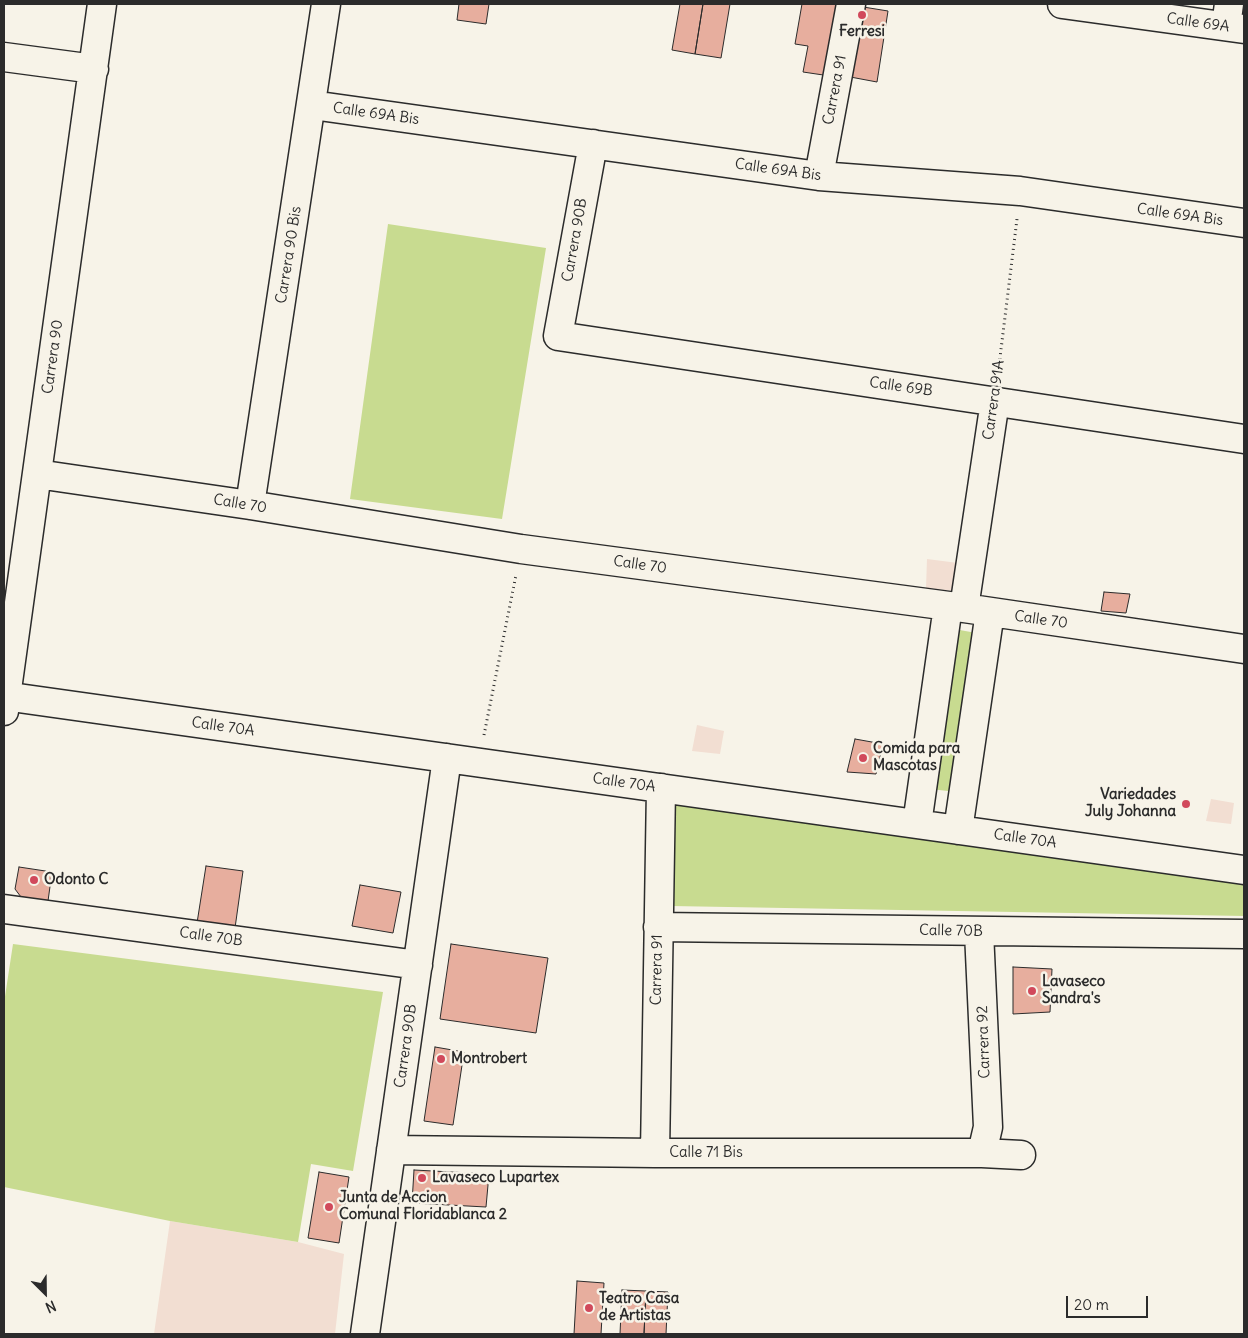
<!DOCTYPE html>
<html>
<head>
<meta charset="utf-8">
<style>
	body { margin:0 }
	#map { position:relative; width:1248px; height:1338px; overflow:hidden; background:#f7f3e8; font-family:Delius,sans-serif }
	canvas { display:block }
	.frame { position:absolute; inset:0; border:5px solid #2b2b2b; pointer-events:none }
	.north { position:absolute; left:20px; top:1268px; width:50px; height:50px; -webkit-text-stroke:4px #f7f3e8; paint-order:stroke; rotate:157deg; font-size:14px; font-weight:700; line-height:20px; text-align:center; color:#2b2b2b }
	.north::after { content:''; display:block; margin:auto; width:18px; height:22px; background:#2b2b2b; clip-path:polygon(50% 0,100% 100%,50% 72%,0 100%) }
	.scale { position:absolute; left:1066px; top:1296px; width:82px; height:22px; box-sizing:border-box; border:2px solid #2b2b2b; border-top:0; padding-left:6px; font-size:15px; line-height:18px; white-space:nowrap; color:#2b2b2b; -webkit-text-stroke:4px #f7f3e8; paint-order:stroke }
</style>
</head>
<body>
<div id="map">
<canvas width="1248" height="1338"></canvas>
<div class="frame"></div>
<div class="north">N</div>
<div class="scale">20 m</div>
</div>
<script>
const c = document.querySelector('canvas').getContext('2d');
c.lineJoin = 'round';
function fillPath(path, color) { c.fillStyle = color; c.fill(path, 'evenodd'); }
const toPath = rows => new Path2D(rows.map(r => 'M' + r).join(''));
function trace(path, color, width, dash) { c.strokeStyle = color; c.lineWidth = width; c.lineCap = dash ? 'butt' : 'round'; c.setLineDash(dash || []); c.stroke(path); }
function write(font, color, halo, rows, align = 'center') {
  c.font = font + ' Delius,sans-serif'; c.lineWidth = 5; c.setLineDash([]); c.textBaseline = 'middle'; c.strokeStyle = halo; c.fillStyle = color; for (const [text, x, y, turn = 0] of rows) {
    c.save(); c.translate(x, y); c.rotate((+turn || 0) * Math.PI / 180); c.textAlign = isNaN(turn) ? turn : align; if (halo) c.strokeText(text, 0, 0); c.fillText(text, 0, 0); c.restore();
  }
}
fillPath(toPath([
	[927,559,958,563,955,591,926,588],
	[697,725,724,731,720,754,692,751],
	[1211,799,1234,803,1231,824,1206,821],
	[170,1221,298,1242,344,1254,335,1334,154,1334]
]), '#f2ded2');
fillPath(toPath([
	[388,224,546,248,502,519,350,499],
	[954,629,982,634,957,792,930,789],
	[672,801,1244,884,1244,916,671,906],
	[13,944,383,992,353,1171,311,1164,298,1242,170,1221,4,1187,4,1003]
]), '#c8db90');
const building = toPath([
	[459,4,489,4,486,24,457,20,459,4],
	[680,4,703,4,695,54,672,50,680,4],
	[703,4,730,4,721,58,695,54,703,4],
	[802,4,839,4,830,76,803,72,808,46,795,44,802,4],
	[857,6,888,11,877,82,845,76,857,6],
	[1104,592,1130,594,1126,613,1101,611,1104,592],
	[855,739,883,744,876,774,847,772,855,739],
	[206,866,243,871,235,928,197,923,206,866],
	[19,867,52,872,48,901,21,897,15,889,19,867],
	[360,885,401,892,393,933,352,926,360,885],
	[451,944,548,958,536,1033,440,1019,451,944],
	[1013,967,1052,969,1050,1012,1013,1014,1013,967],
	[435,1047,464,1052,453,1125,424,1121,435,1047],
	[414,1170,489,1174,486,1207,412,1203,414,1170],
	[319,1172,349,1177,339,1243,308,1238,319,1172],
	[577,1281,604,1283,601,1334,574,1334,577,1281],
	[622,1290,646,1291,644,1334,620,1334,622,1290],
	[646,1291,668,1292,666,1334,644,1334,646,1291]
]);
fillPath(building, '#e7ae9e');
trace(building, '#2b2b2b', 1);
const minor = toPath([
	[1062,4,1244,29],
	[1226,26,1229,4],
	[4,57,94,69],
	[312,105,819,176,1020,191,1244,223],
	[593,144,558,336,1244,439],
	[819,176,851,4],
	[37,474,250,505,521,549,964,608,1244,649],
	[250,505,326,4],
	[964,608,995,401],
	[4,696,1244,870],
	[4,711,102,4],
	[917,824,948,606],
	[958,830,990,612],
	[4,909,418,965],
	[658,927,1244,934],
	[979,932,988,1127,982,1153],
	[391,1150,655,1153,982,1153,1021,1155],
	[655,1153,661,788],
	[365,1334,447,758]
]);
trace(minor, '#2b2b2b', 31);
trace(toPath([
	[998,374,1017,219],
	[484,735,516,575]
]), '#2b2b2b', 3, [1, 4]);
trace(minor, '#f7f3e8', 28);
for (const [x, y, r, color] of [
	[862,15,5,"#d1495b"],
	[863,758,5,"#d1495b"],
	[1186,804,5,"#d1495b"],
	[34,880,5,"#d1495b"],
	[1032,991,5,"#d1495b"],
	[441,1059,5,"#d1495b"],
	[422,1178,5,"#d1495b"],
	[329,1207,5,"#d1495b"],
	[589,1308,5,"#d1495b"]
]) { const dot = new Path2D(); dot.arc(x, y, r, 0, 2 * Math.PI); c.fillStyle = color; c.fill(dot); trace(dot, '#f7f3e8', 2); }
write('15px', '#2b2b2b', '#f7f3e8', [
	["Calle 69A",1198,23,8],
	["Carrera 91",835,90,-79],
	["Calle 69A Bis",376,114,8],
	["Calle 69A Bis",778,170,8],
	["Calle 69A Bis",1180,215,8],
	["Carrera 90B",575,240,-80],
	["Carrera 90 Bis",289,255,-81],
	["Carrera 90",53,357,-82],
	["Calle 69B",901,387,8],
	["Carrera 91A",994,400,-82],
	["Calle 70",240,504,9],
	["Calle 70",640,565,8],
	["Calle 70",1041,620,8],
	["Calle 70A",223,727,8],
	["Calle 70A",624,783,8],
	["Calle 70A",1025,839,8],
	["Calle 70B",951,931,1],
	["Calle 70B",211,937,8],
	["Carrera 91",657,970,-89],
	["Carrera 92",984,1042,-92],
	["Carrera 90B",406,1046,-82],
	["Calle 71 Bis",706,1153]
]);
write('bold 15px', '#2b2b2b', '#f7f3e8', [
	["Ferresi",862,32,"center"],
	["Comida para",873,749],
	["Mascotas",873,766],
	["Variedades",1176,795,"right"],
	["July Johanna",1176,812,"right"],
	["Odonto C",44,880],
	["Lavaseco",1042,982],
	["Sandra's",1042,999],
	["Montrobert",451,1059],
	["Lavaseco Lupartex",432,1178],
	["Junta de Accion",339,1198],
	["Comunal Floridablanca 2",339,1215],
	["Teatro Casa",599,1299],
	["de Artistas",599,1316]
], 'left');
</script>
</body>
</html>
